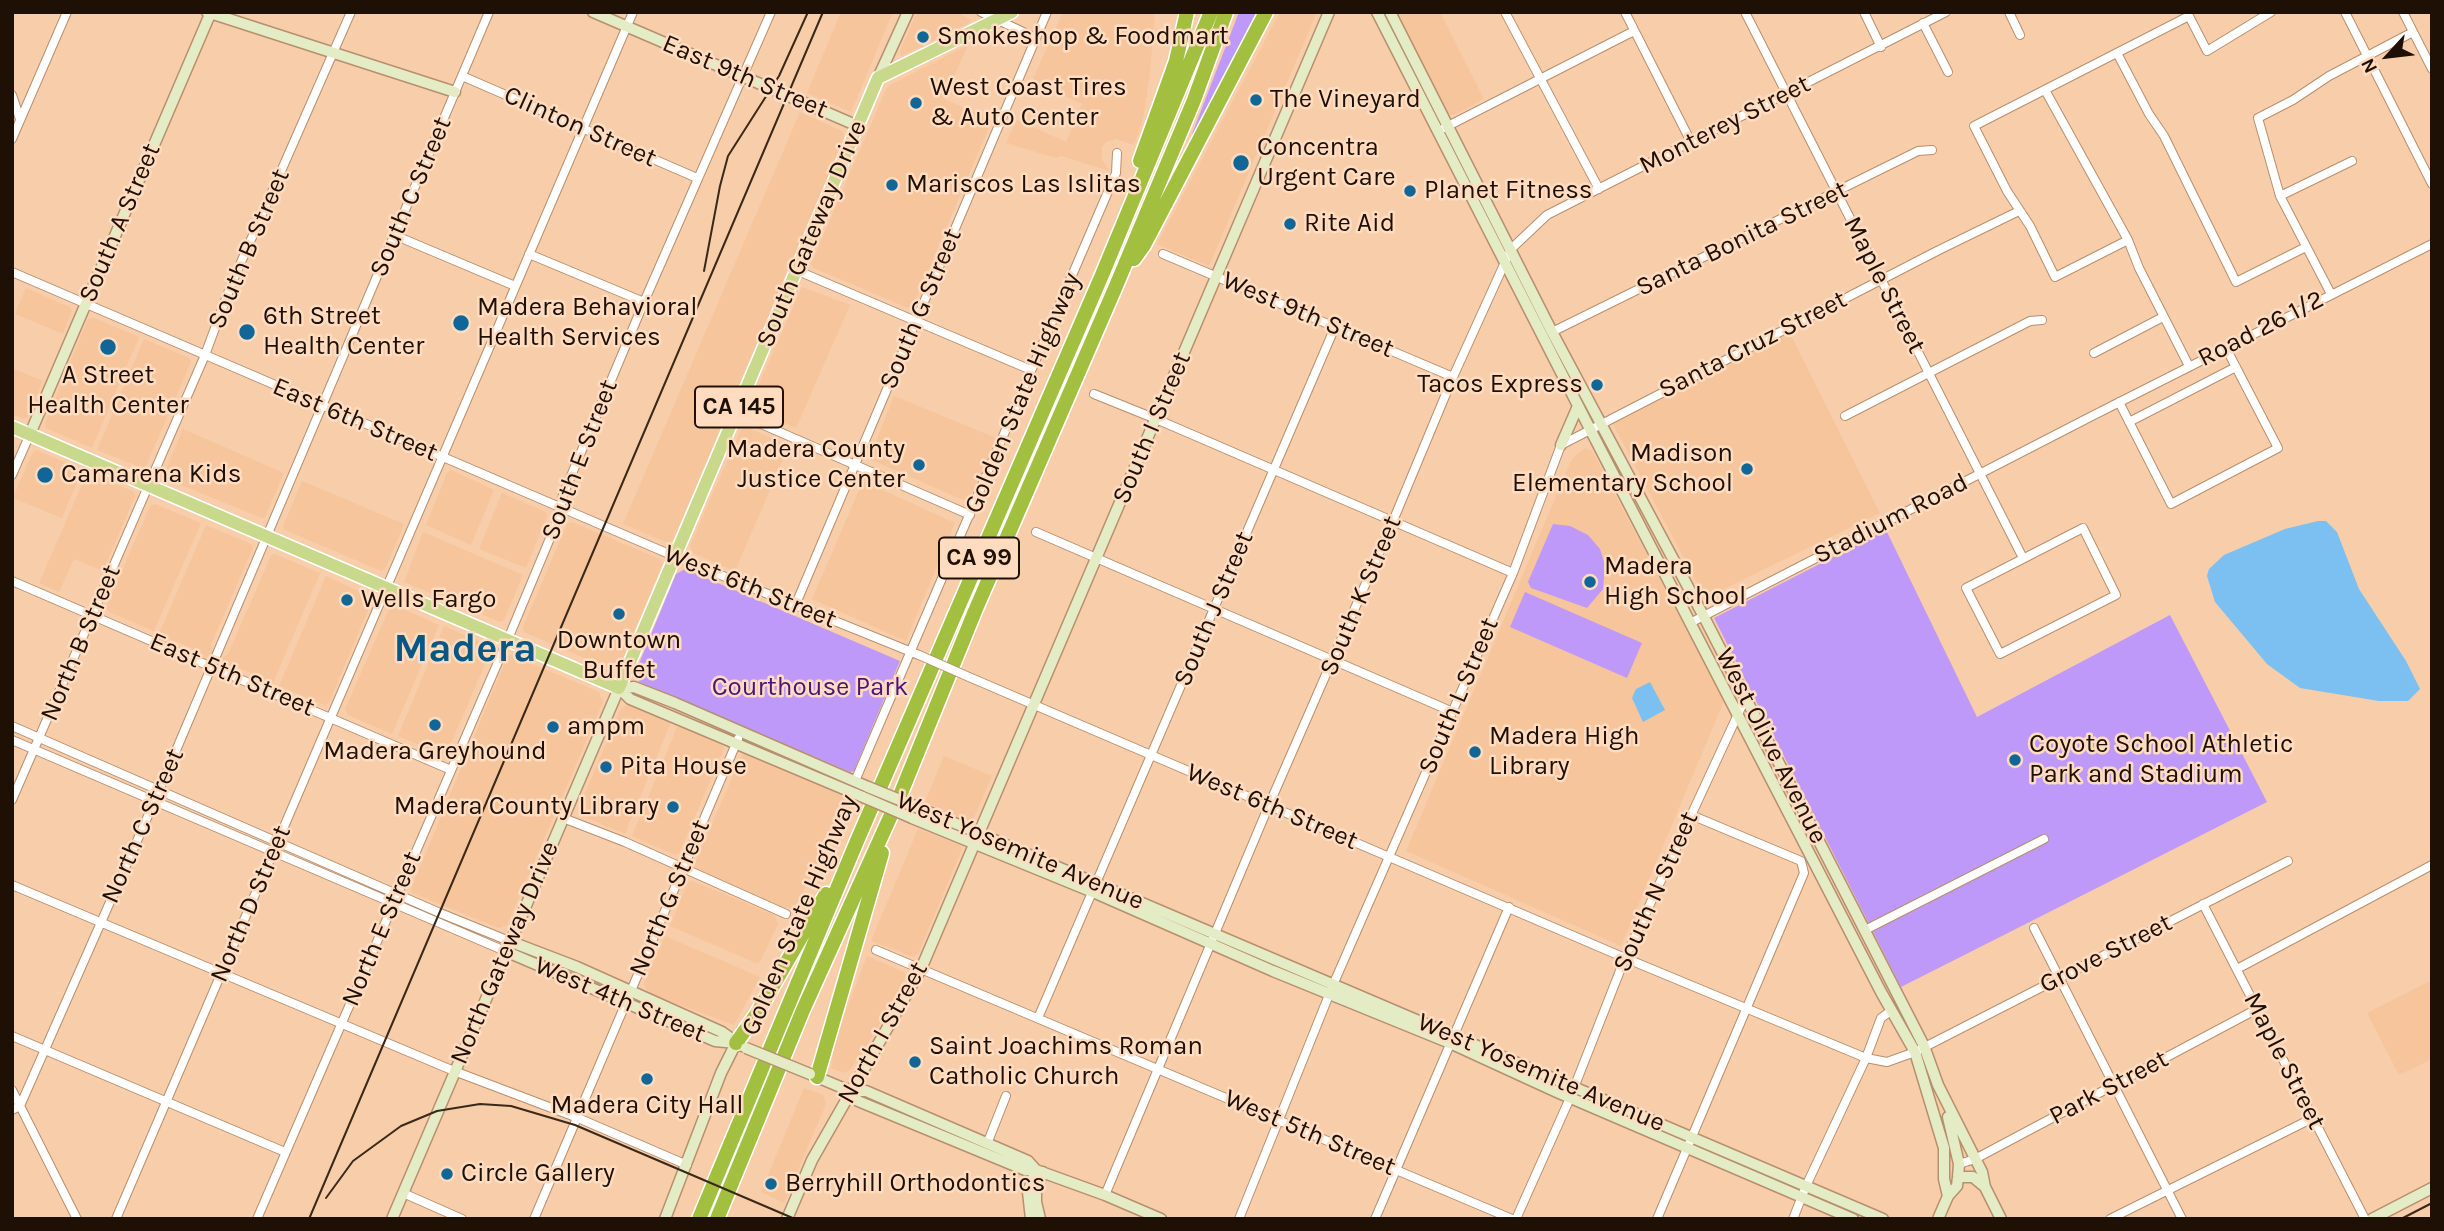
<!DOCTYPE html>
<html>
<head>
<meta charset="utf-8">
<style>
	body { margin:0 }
	#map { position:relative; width:2444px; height:1231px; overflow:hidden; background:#f8cdaa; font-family:Karla,sans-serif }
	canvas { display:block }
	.frame { position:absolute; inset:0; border:14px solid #1e1004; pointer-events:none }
	.north { position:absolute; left:2353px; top:21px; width:70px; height:70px; -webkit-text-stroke:5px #ffdcc0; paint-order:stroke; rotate:243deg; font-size:19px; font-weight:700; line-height:28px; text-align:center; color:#1e1004 }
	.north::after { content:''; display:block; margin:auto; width:24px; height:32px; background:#1e1004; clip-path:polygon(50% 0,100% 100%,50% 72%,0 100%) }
</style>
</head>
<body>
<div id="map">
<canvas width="2444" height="1231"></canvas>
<div class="frame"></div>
<div class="north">N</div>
</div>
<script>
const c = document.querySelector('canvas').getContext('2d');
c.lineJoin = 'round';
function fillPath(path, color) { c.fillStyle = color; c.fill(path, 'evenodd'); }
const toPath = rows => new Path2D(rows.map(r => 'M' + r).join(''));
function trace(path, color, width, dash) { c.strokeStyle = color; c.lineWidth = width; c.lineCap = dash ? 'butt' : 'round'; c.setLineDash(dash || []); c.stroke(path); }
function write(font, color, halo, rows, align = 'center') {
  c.font = font + ' Karla,sans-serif'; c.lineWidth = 5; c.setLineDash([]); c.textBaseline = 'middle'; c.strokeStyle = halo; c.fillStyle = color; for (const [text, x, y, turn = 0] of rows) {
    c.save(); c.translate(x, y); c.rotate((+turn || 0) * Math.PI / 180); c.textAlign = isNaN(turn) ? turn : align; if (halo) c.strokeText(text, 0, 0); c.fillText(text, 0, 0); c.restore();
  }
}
fillPath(toPath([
	[841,12,893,12,851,112,807,93],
	[917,12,957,12,971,20,969,23,901,56,900,52],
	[1063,12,1155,12,1150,72,1143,119,1134,145,1116,139,1106,142,1102,147,1102,160,1110,171,1061,156,1056,158,1006,143,1017,120,1066,142,1082,104,1032,81],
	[1280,12,1317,12,1209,266,1157,244],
	[1396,12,1440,12,1484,99,1456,114,1451,115,1446,111],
	[968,45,944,99,992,120,913,306,908,308,814,268,811,264,886,89,890,85],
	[800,112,842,131,845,137,673,540,668,543,623,524],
	[802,287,850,305,796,428,749,407],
	[26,288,70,307,72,311,63,334,15,314],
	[94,318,139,337,92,448,46,428,45,423,88,319],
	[1790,333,1880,513,1705,598,1613,424],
	[144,339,189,358,191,362,146,466,142,468,97,450],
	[12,368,43,381,28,417,24,419,12,414],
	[894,396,996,438,968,502,869,459],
	[746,427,789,446,735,571,693,553,690,546,740,431],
	[183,429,284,473,265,517,262,518,166,479,164,474],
	[1585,448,1592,451,1724,701,1621,946,1406,851,1570,463,1576,455],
	[37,450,82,470,62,518,13,498,32,453],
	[451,470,494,490,471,545,426,525,447,473],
	[87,473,133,491,135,496,103,571,74,559,59,592,39,583],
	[302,481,404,524,385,569,381,571,285,530,283,527],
	[863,481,955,523,906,641,812,599],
	[502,493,546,512,547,516,526,568,479,549],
	[155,504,201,523,154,631,109,612,106,608,150,506],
	[572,522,660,559,662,565,621,664,614,669,607,668,547,642,524,632,523,627,567,524],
	[206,525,251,544,253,547,211,645,213,651,211,656,206,658,200,655,198,651,159,634],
	[423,532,523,575,504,620,500,622,404,582],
	[274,554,320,573,273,683,233,665,228,667,224,665,221,661,224,656,228,654,271,556],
	[326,576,373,598,329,703,325,705,279,686],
	[394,605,439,625,392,734,348,715,345,709,390,607],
	[444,626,488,645,491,650,447,753,443,755,398,736],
	[511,655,599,692,603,702,507,925,499,928,412,893,411,889,507,657],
	[626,705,631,705,671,722,625,834,580,815,578,810,620,710],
	[678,725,722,744,724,749,679,853,675,855,632,836],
	[746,753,850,798,794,910,787,907,784,908,696,868,694,865,742,755],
	[944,756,992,776,972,822,925,802],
	[918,829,960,845,962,849,918,954,913,957,871,941],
	[692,881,775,915,778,924,760,962,756,963,670,926,687,884],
	[665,936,760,977,734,1025,648,993,644,984],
	[867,956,904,972,906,977,863,1052,850,1070,843,1073,831,1068,835,1040],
	[2432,980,2432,1059,2399,1075,2367,1013],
	[804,1088,823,1095,826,1104,784,1203,761,1192]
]), '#f6c59c');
fillPath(toPath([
	[1239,12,1259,12,1197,136,1192,134],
	[1553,524,1570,526,1588,535,1600,549,1605,565,1603,589,1587,608,1531,588,1528,582],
	[1886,530,1977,717,2170,615,2267,802,1901,987,1714,618],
	[685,569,900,661,854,771,850,772,639,682,636,671,676,574],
	[1525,592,1642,643,1627,678,1510,627]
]), '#be99f9');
fillPath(toPath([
	[2318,521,2326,521,2337,532,2359,589,2406,661,2420,689,2408,701,2379,701,2300,688,2267,664,2215,602,2207,576,2209,569,2224,555,2285,529],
	[1650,682,1665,710,1643,722,1632,698,1636,689]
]), '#7bc0f1');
const street = toPath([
	[981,12,1036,38],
	[1505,12,1599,189],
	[1625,12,1691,142],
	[1745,12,2023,558],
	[1864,12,1881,47],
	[2009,12,2020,35],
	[2345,12,2432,184],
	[2403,12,2432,69],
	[1923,23,1948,72],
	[2117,53,2149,114,2164,136,2236,282,2306,247],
	[462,76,697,178],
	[2045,90,2128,240,2139,268,2189,366],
	[12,95,20,119],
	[1444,128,1634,31],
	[12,139,67,12],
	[2280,196,2352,161],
	[394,235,515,286],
	[2128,240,2055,277,2030,226,2007,191,1974,126,2189,16,2207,51,2271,12],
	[529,254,644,302],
	[1163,254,1453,377],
	[798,271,1031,370],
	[12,272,676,557,919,655],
	[2331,294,2280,196,2258,118,2293,100,2329,76,2413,32],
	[1552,332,1918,151,1932,150],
	[2094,353,2163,317],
	[1094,394,1156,419,1513,573],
	[2119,402,2171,504,2278,448,2226,348],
	[736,413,970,515],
	[1845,416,2030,321,2042,320],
	[2129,422,2236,367],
	[12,475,30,434],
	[2083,528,2116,595,2000,654,1966,588,2083,528],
	[1036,532,1453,712],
	[12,581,451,770],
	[795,606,1047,12],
	[1690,623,2092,416,2432,244],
	[969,677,1625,958,1866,1058,1887,1062,1915,1052,2288,861],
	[12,726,440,913,509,941],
	[12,740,505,951],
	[855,781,1116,173,1117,153],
	[12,800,205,355,231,285,351,12],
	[563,818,625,842,786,914],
	[12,885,454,1071,578,1118,687,1165],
	[2203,904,2365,1219],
	[2034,928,2182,1219],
	[1865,930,2044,839],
	[876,950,1512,1219],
	[2237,969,2432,865],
	[1038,1018,1335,327],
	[12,1036,285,1152],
	[12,1090,77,1219],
	[12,1110,20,1106,155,800,489,12],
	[987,1144,1006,1096],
	[1959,1164,1975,1159,2257,1009],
	[403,1193,462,1219],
	[1105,1195,1269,805,1393,521,1453,377,1511,249,1547,215,1946,12],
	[116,1219,633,12],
	[257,1219,508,639,558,519,563,495,644,302,771,12],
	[534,1219,738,739],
	[1239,1219,1333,985,1513,573,1561,445,1939,250,2019,211],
	[1375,1219,1509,907],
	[1516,1219,1570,1098,1625,958,1745,699],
	[1657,1219,1804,873,1801,861,1691,815],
	[1793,1219,1806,1186,1866,1058,1881,1018,1892,1010],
	[2110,1219,2313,1118]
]);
const secondary = toPath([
	[207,12,455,92],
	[593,12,858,126],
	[1377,12,1590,429,1881,992,1915,1052,1944,1148,1944,1179,1948,1196],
	[1390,12,1552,332,1703,615,1924,1046,1938,1085,1982,1172,1985,1187,2001,1219],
	[878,78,908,12],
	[30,434,211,12],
	[1561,445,1578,406],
	[619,688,634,687,675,703,868,787],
	[619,688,630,699,863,797],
	[917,807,1883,1219],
	[912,818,1093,892,1273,971,1450,1043,1559,1093,1853,1219],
	[509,941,577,967,722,1032,742,1046],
	[505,951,715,1041,736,1043],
	[812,1075,850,1091,866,1091,1028,1161,1036,1170],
	[850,1091,858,1101,1025,1170,1036,1170,1105,1195,1161,1219],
	[1958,1177,1973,1177,1985,1187],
	[392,1219,619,688],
	[665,1219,721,1073,736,1043],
	[787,1219,812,1160,921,969,1329,12],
	[1031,1219,1028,1192,1036,1170],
	[1040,1219,1036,1202,1036,1189,1043,1172],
	[1938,1219,1948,1196,1957,1186,1958,1177,1959,1164,1948,1117],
	[2372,1219,2432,1188]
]);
const primary = toPath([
	[12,427,619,688,878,78,1012,12]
]);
const highway = toPath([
	[1140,161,1176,61,1187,12],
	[1134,259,1144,245,1266,12],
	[736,1043,756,1015,826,894],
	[817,1077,882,853],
	[699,1219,857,841,1102,275,1211,12],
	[717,1219,803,1010,901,793,975,611,1116,286,1194,100,1226,12]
]);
trace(street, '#b88f6e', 10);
trace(secondary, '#b88f6e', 13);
trace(primary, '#fff', 15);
trace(highway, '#fff', 17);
trace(street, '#fff', 8);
trace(secondary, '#e3ecc5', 10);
trace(primary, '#c8d98c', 12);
trace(highway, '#a3bf3f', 14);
trace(toPath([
	[704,271,720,186,728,156,779,76,808,12],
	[326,1198,353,1161,401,1126,437,1111,480,1104,511,1106,575,1125,795,1219],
	[309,1219,823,12],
	[2401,1219,2432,1203]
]), '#3a2819', 2);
const streetBridge = toPath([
	[919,655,969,677]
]);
const secondaryBridge = toPath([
	[868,787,917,807],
	[863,797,912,818],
	[746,1048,810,1074]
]);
trace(streetBridge, '#b88f6e', 10, []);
trace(secondaryBridge, '#b88f6e', 13, []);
trace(streetBridge, '#fff', 8);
trace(secondaryBridge, '#e3ecc5', 10);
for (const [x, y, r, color] of [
	[923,37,7,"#0f6697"],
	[1256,100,7,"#0f6697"],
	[916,103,7,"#0f6697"],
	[1241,163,9,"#0f6697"],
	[892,185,7,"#0f6697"],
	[1410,191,7,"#0f6697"],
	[1290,224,7,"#0f6697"],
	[461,323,9,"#0f6697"],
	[247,332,9,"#0f6697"],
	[108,347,9,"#0f6697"],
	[1597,385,7,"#0f6697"],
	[919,465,7,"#0f6697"],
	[1747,469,7,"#0f6697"],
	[45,475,9,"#0f6697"],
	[1590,582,7,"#0f6697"],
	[347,600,7,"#0f6697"],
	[619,614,7,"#0f6697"],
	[435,725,7,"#0f6697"],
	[553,727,7,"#0f6697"],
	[1475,752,7,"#0f6697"],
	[2015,760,7,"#0f6697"],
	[606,767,7,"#0f6697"],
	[673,807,7,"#0f6697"],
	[915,1062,7,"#0f6697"],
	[647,1079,7,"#0f6697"],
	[447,1174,7,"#0f6697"],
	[771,1184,7,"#0f6697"]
]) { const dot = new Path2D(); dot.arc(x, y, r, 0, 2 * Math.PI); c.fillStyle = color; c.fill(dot); trace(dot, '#ffdcc0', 2.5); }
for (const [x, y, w] of [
	[739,407,88],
	[979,558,80]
]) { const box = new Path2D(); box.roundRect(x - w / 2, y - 20.5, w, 41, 5); c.fillStyle = '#ffdcc0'; c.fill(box); trace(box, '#1e1004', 2); }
write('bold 24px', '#1e1004', null, [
	["CA 145",739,407],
	["CA 99",979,558]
]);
write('26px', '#1e1004', '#ffdcc0', [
	["Smokeshop & Foodmart",937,37],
	["West Coast Tires",930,88],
	["& Auto Center",930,118],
	["The Vineyard",1270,100],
	["Concentra",1257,148],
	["Urgent Care",1257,178],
	["Mariscos Las Islitas",906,185],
	["Planet Fitness",1424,191],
	["Rite Aid",1304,224],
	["Madera Behavioral",477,308],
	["Health Services",477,338],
	["6th Street",263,317],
	["Health Center",263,347],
	["A Street",108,376,"center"],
	["Health Center",108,406,"center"],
	["Tacos Express",1583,385,"right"],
	["Madera County",905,450,"right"],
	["Justice Center",905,480,"right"],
	["Madison",1733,454,"right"],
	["Elementary School",1733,484,"right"],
	["Camarena Kids",61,475],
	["Madera",1604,567],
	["High School",1604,597],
	["Wells Fargo",361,600],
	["Downtown",619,641,"center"],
	["Buffet",619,671,"center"],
	["ampm",567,727],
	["Madera High",1489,737],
	["Library",1489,767],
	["Coyote School Athletic",2029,745],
	["Park and Stadium",2029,775],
	["Madera Greyhound",435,752,"center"],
	["Pita House",620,767],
	["Madera County Library",659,807,"right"],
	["Saint Joachims Roman",929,1047],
	["Catholic Church",929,1077],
	["Madera City Hall",647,1106,"center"],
	["Circle Gallery",461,1174],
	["Berryhill Orthodontics",785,1184]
], 'left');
write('26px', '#1e1004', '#ffdcc0', [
	["East 9th Street",745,77,23],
	["Monterey Street",1725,125,-27],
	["Clinton Street",580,127,24],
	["South C Street",411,197,-67],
	["South A Street",120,223,-67],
	["South Gateway Drive",812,234,-67],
	["Santa Bonita Street",1742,239,-26],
	["South B Street",249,249,-67],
	["Maple Street",1884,285,63],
	["South G Street",921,309,-67],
	["West 9th Street",1308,315,23],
	["Road 26 1/2",2261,329,-27],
	["Santa Cruz Street",1753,345,-27],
	["Golden State Highway",1023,393,-67],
	["East 6th Street",355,420,23],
	["South I Street",1152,428,-67],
	["South E Street",580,460,-69],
	["Stadium Road",1891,519,-27],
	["West 6th Street",750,587,22],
	["South K Street",1361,596,-67],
	["South J Street",1214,609,-67],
	["North B Street",81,643,-67],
	["East 5th Street",232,675,23],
	["South L Street",1459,696,-67],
	["West Olive Avenue",1771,746,63],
	["West 6th Street",1272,807,23],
	["North C Street",143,826,-66],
	["West Yosemite Avenue",1020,851,23],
	["South N Street",1656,892,-66],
	["North G Street",670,898,-67],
	["North D Street",251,904,-67],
	["Golden State Highway",800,915,-67],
	["North E Street",382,929,-67],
	["North Gateway Drive",505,953,-67],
	["Grove Street",2106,954,-27],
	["West 4th Street",620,1000,23],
	["North I Street",883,1033,-61],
	["Maple Street",2284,1061,63],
	["West Yosemite Avenue",1541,1073,23],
	["Park Street",2109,1088,-28],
	["West 5th Street",1310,1133,23]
]);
write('26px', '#48167b', '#ffdcc0', [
	["Courthouse Park",810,688]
]);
write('bold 40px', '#055884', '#ffdcc0', [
	["Madera",465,650]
]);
</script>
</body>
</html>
